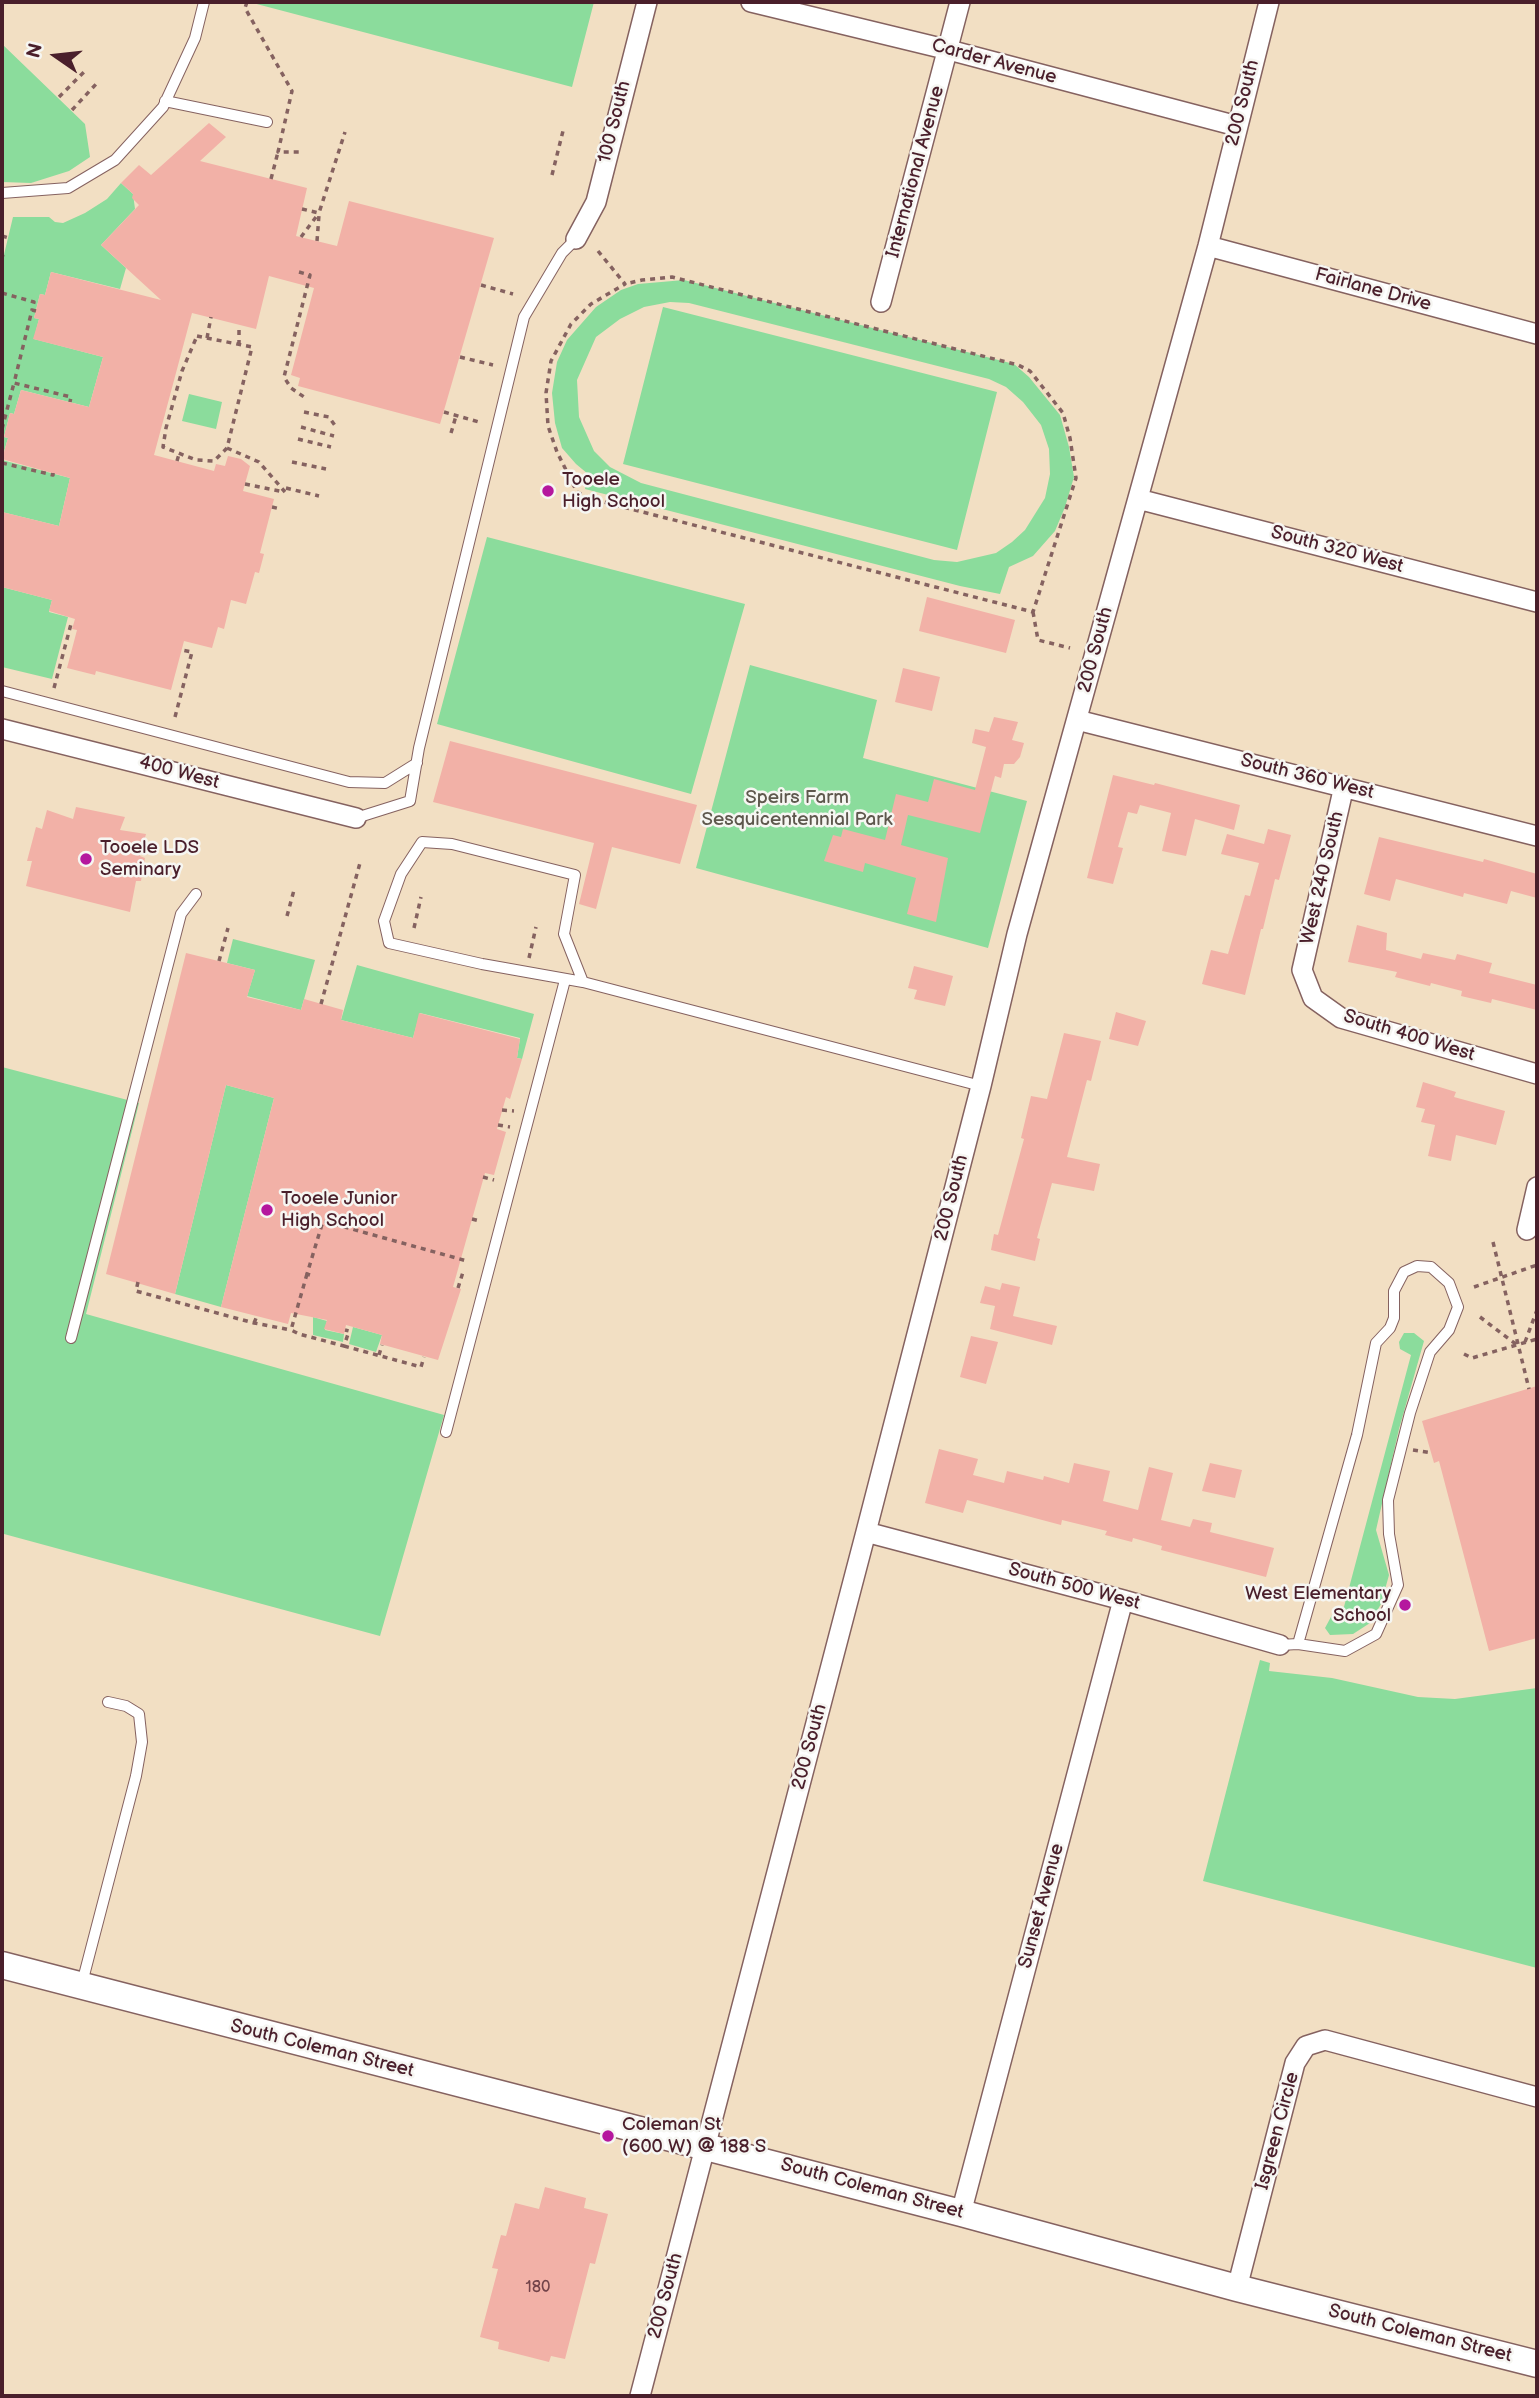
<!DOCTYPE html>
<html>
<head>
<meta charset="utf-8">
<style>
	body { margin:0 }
	#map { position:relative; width:1539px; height:2398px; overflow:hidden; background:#f2dfc3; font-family:"Balsamiq Sans",sans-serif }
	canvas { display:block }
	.frame { position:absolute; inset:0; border:4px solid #4a1f2b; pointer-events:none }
	.north { position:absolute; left:21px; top:21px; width:70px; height:70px; -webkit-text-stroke:5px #f6f6f2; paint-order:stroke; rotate:284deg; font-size:19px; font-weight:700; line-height:28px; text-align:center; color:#4a1f2b }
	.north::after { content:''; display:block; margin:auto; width:24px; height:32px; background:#4a1f2b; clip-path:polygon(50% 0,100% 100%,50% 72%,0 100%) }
</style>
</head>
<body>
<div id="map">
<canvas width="1539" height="2398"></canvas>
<div class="frame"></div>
<div class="north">N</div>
</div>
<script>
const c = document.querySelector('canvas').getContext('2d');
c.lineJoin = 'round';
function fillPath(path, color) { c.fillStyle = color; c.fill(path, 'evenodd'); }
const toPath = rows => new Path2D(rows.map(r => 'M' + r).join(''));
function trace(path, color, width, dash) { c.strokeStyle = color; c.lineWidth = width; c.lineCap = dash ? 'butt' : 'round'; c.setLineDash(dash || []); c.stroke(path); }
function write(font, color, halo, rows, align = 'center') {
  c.font = font + ' "Balsamiq Sans",sans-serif'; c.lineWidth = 5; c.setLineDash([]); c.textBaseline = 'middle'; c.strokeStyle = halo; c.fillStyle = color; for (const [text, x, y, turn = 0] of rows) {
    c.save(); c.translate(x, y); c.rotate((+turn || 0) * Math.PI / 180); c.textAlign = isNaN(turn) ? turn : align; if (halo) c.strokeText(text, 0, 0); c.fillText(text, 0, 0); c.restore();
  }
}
fillPath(toPath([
	[249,2,594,2,572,87],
	[2,44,85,124,90,157,69,171,31,183,2,182],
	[121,183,133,194,135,209,101,245,126,268,120,289,51,272,45,295,40,294,34,318,39,319,34,339,103,357,89,407,21,390,14,414,10,413,4,437,8,438,2,459,2,263,13,217,49,217,55,222,63,223,85,213,107,199],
	[684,280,1014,364,1029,377,1060,415,1069,447,1074,477,1065,507,1055,531,1033,556,1009,567,1000,594,960,586,585,489,588,474,576,464,562,448,555,423,552,393,557,362,567,340,596,307,621,290,638,284],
	[670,302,689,303,989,379,1006,387,1023,402,1041,425,1049,449,1050,474,1045,498,1025,530,1012,542,996,553,957,562,934,560,641,483,610,467,594,451,579,417,577,380,596,337,620,319,644,307],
	[663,307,997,392,957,550,623,464],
	[189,394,222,402,216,429,182,421],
	[2,460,70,478,59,526,2,512],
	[487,537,745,604,691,794,437,724],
	[2,587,52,600,49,612,68,617,52,679,2,667],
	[750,665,877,700,863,758,1027,801,988,948,696,868],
	[233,939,315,960,301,1010,247,996,255,970,227,963],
	[357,965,534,1014,522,1059,517,1058,520,1038,420,1013,413,1038,341,1020],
	[2,1067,139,1103,86,1314,444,1415,380,1636,4,1534,2,1536],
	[226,1085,274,1098,221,1307,175,1294],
	[313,1317,327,1321,325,1330,344,1334,343,1342,313,1335],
	[353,1327,382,1335,376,1352,349,1344],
	[1404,1333,1414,1333,1424,1341,1399,1429,1376,1530,1389,1575,1381,1604,1370,1623,1353,1634,1330,1635,1325,1628,1332,1615,1341,1618,1411,1355,1400,1349,1399,1342],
	[1260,1660,1270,1663,1269,1671,1332,1678,1418,1697,1455,1699,1537,1688,1537,1968,1203,1881]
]), '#8bdc9c');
fillPath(toPath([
	[209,123,226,137,200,161,307,188,296,236,337,246,349,201,494,238,440,424,298,386,300,378,291,375,314,288,269,276,256,329,192,313,154,455,214,471,216,464,225,466,228,456,241,459,250,466,243,491,274,499,260,553,264,554,259,573,255,572,246,604,231,600,224,629,218,627,212,648,184,641,171,690,96,671,95,675,67,668,77,630,72,629,75,619,49,611,52,600,2,587,2,512,59,526,70,478,2,459,8,438,4,437,10,413,14,414,21,390,89,407,103,357,33,339,39,319,34,318,40,294,45,295,51,272,161,300,101,245,139,205,132,198,133,194,121,183,139,165,151,175],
	[927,597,1015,620,1006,653,919,631],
	[903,668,940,677,932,711,895,702],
	[994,717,1018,722,1012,740,1024,743,1020,757,1014,764,1004,764,1001,778,995,776,980,833,908,815,901,845,948,858,936,922,907,914,916,878,865,863,863,872,824,861,833,835,841,837,843,829,885,840,896,794,928,802,934,779,975,790,986,747,972,743,975,729,989,732],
	[450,741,697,805,680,864,612,847,596,909,579,904,594,843,433,802],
	[1113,775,1154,785,1155,783,1240,805,1234,830,1195,819,1186,856,1162,851,1171,813,1140,805,1137,814,1128,812,1118,847,1123,848,1113,884,1087,878],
	[76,807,125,817,120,830,146,834,140,856,145,858,141,881,136,881,130,912,26,886,32,861,27,861,36,827,42,829,47,810,73,819],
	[1268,829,1291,835,1279,880,1275,879,1263,929,1261,929,1245,995,1202,984,1211,950,1228,954,1245,895,1250,896,1259,863,1221,854,1227,834,1264,844],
	[1379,837,1483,862,1484,859,1537,874,1537,898,1511,891,1507,904,1464,893,1463,897,1396,879,1390,901,1364,894],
	[1357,925,1387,933,1386,950,1421,959,1423,953,1455,960,1457,954,1492,963,1489,973,1537,985,1537,1010,1492,999,1491,1003,1461,996,1462,991,1431,983,1430,986,1395,977,1397,972,1348,962],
	[186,953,255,970,247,997,301,1010,304,999,343,1010,341,1020,413,1038,419,1013,520,1039,517,1058,522,1059,510,1099,506,1097,497,1129,506,1132,494,1175,485,1173,453,1287,461,1289,438,1360,380,1344,382,1335,346,1325,344,1334,324,1329,327,1320,291,1313,288,1324,221,1307,274,1098,226,1085,175,1294,106,1274],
	[914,966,953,976,945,1006,914,999,917,990,908,988],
	[1116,1012,1146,1021,1138,1046,1109,1039],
	[1064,1033,1101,1041,1091,1081,1087,1080,1067,1157,1100,1164,1094,1191,1052,1183,1037,1238,1040,1239,1035,1261,991,1250,994,1234,998,1235,1024,1139,1021,1138,1031,1096,1047,1099],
	[1423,1082,1456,1092,1454,1097,1505,1111,1496,1145,1456,1135,1451,1161,1428,1156,1435,1125,1421,1122,1425,1109,1416,1107],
	[1002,1283,1020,1287,1013,1316,1057,1326,1052,1345,990,1329,995,1306,980,1303,985,1286,1000,1290],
	[971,1336,998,1342,986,1384,960,1377],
	[1537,1386,1537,1638,1489,1651,1439,1461,1434,1463,1422,1421],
	[939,1449,978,1459,973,1475,1004,1483,1007,1471,1043,1480,1044,1476,1069,1483,1074,1463,1110,1471,1103,1501,1138,1510,1149,1467,1173,1473,1161,1520,1190,1527,1193,1519,1212,1523,1210,1532,1274,1548,1266,1577,1161,1550,1162,1546,1133,1538,1132,1542,1105,1535,1107,1531,1062,1520,1061,1525,967,1500,963,1513,925,1503],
	[1210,1463,1242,1470,1235,1498,1202,1491],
	[545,2187,586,2198,584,2208,608,2214,595,2264,590,2263,565,2359,551,2356,549,2362,498,2349,499,2342,480,2337,498,2269,492,2268,501,2235,506,2236,515,2203,539,2209]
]), '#f2b1a7');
const lane = toPath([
	[165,101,267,122],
	[2,193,68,188,115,160,163,107,195,38,204,2],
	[2,691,349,782,385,783,417,763],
	[356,818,410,801,419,748,524,317,562,253,576,239],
	[583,982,564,934,575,875,452,844,422,842,401,874,384,921,389,943,482,964,583,982,981,1086],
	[71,1338,181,914,196,894],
	[446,1432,565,980],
	[1280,1645,1298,1644,1357,1435,1376,1343,1390,1328,1394,1318,1394,1291,1404,1272,1417,1266,1431,1267,1449,1283,1458,1307,1449,1330,1430,1352,1410,1413,1388,1500,1389,1534,1398,1585,1376,1634,1345,1651,1298,1644],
	[82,1983,136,1776,142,1742,139,1714,126,1706,108,1702]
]);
const street = toPath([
	[751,2,949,50,1237,126],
	[576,239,596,202,647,2],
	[1208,246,1537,334],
	[881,302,960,2],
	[1138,499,1537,602],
	[1077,720,1537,836],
	[2,729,356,818],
	[1344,786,1302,970,1313,998,1341,1018,1537,1074],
	[1527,1230,1537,1187],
	[866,1532,1123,1600,1280,1645],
	[961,2213,1123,1600],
	[1237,2288,1295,2063,1306,2046,1325,2040,1537,2097],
	[640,2396,866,1532,981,1086,1017,934,1208,246,1269,2]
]);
const secondary = toPath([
	[2,1965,961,2213,1237,2288,1537,2364]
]);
trace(lane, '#856260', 12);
trace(street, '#856260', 22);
trace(secondary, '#856260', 29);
trace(toPath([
	[247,2,245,8,292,91,278,152,302,152],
	[59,97,84,72],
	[72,110,97,83],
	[552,175,564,127],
	[271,179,278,152],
	[302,209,319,213,345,132],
	[2,236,9,238],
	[301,237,319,213],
	[317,241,319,215],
	[598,251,625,284,591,304,571,324,551,361,546,393,548,426,557,452,577,492,588,498,1033,612,1076,478,1070,438,1063,413,1030,371,1018,365,672,277,642,280,625,284],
	[2,256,4,257],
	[299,272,310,275,284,377,291,388,307,399],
	[481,285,513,294],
	[2,293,34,302,32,310],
	[36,311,32,310,14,383,71,397,70,402],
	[197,336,252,347,227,448,214,461,196,460,163,447,166,428,182,371,197,336],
	[207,338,211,317],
	[239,345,239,325],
	[460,357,493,365],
	[304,412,329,417,336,427],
	[444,412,479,422],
	[301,427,334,436],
	[2,429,14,383],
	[451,433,456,416],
	[298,439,331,447],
	[227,448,259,462,285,492],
	[177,461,179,454],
	[292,462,326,469],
	[2,463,53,475,53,473],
	[245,484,284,492],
	[286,488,319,496],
	[272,507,281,509],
	[1033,612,1038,640,1070,648],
	[54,688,71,624,74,624],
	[175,717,192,652,182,650],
	[287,916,294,890],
	[414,928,421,897],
	[529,958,536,927],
	[219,961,228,928],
	[321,1004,360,863],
	[502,1110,514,1111],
	[498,1125,510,1127],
	[483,1177,494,1180],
	[472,1219,480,1221],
	[1493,1242,1529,1389],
	[307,1274,291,1330,299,1334,344,1346,349,1331,345,1330],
	[310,1275,307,1274,323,1221,467,1261],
	[138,1282,136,1291,254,1323,291,1330],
	[1474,1287,1537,1265],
	[458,1288,463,1272],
	[1480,1317,1517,1345],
	[254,1323,257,1316],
	[1525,1342,1537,1310],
	[344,1346,421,1367,424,1357],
	[1464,1354,1472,1358,1537,1339],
	[379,1355,382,1345],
	[1413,1450,1432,1453]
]), '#856260', 3.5, [5, 5]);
trace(lane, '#fff', 10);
trace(street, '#fff', 19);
trace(secondary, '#fff', 26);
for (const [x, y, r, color] of [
	[548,491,7,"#b5179e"],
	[86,859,7,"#b5179e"],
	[267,1210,7,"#b5179e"],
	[1405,1605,7,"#b5179e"],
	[608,2136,7,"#b5179e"]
]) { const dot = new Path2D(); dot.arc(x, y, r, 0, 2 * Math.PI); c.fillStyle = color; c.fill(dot); trace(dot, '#f6f6f2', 2.5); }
write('16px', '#74444a', null, [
	["180",538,2288]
]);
write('19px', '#4a1f2b', '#f6f6f2', [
	["Carder Avenue",994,62,15],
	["200 South",1243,103,-76],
	["100 South",615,122,-76],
	["International Avenue",916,172,-75],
	["Fairlane Drive",1373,290,15],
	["South 320 West",1337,550,15],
	["200 South",1096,650,-75],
	["400 West",179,773,15],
	["South 360 West",1307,777,14],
	["West 240 South",1323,878,-77],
	["South 400 West",1409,1036,17],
	["200 South",952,1198,-76],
	["South 500 West",1074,1587,15],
	["200 South",810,1747,-75],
	["Sunset Avenue",1042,1906,-75],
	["South Coleman Street",322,2049,14],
	["Isgreen Circle",1278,2131,-75],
	["South Coleman Street",872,2189,15],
	["200 South",666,2296,-75],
	["South Coleman Street",1420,2334,14]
]);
write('19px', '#4a1f2b', '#f6f6f2', [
	["Tooele",562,480],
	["High School",562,502],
	["Tooele LDS",100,848],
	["Seminary",100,870],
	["Tooele Junior",281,1199],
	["High School",281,1221],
	["West Elementary",1391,1594,"right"],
	["School",1391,1616,"right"],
	["Coleman St",622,2125],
	["(600 W) @ 188 S",622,2147]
], 'left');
write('19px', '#5e584d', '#f6f6f2', [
	["Speirs Farm",797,798],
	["Sesquicentennial Park",797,820]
]);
</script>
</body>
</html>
